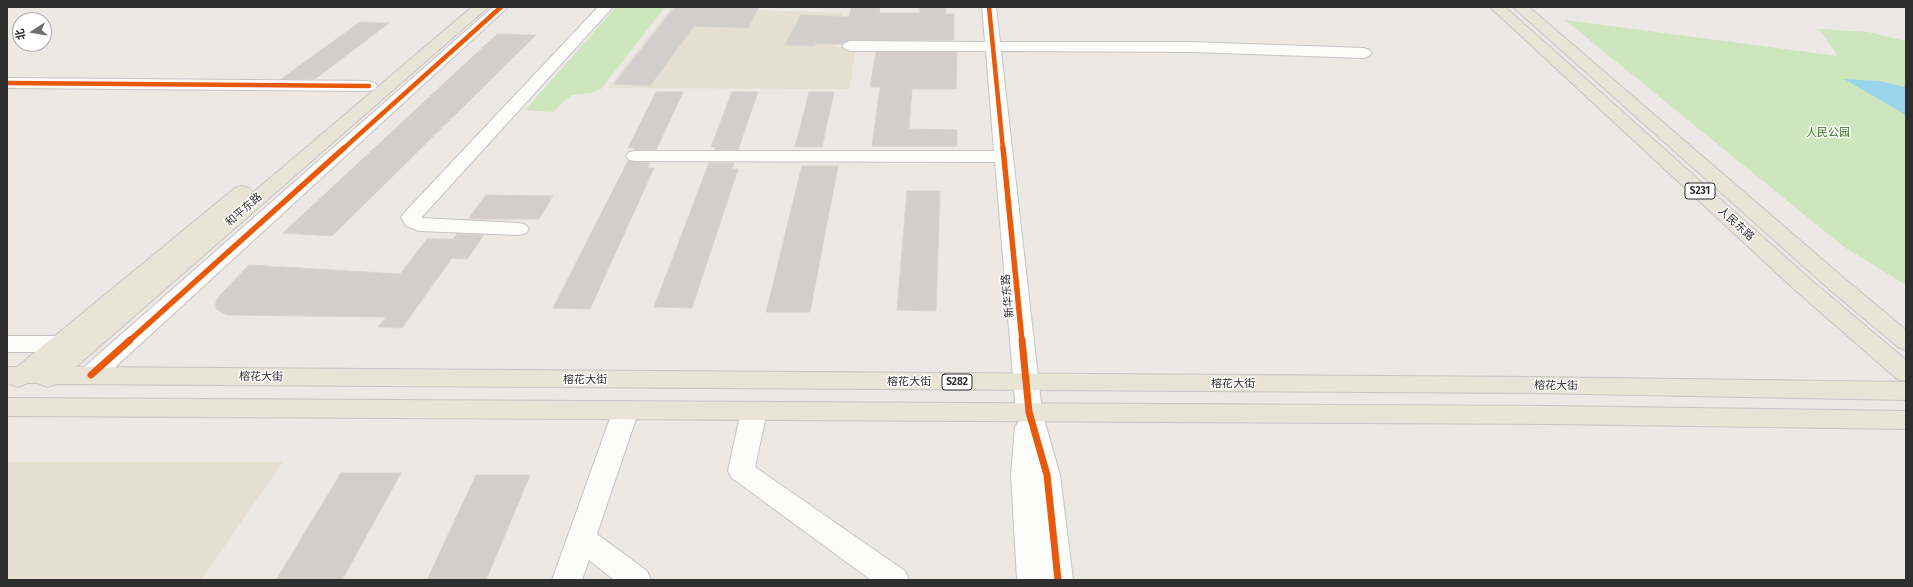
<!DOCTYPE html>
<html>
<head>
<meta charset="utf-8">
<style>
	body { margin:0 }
	#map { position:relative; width:1913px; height:587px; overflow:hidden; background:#ece8e4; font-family:"Fira Sans","Noto Sans SC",sans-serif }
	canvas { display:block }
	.frame { position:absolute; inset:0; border:8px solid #2e2e2e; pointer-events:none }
	.north { position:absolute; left:12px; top:12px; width:40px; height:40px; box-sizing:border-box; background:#fff; border:1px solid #ababab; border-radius:50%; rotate:258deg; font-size:11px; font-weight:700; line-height:16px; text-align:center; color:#2e2e2e }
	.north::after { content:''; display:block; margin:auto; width:14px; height:18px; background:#706f6e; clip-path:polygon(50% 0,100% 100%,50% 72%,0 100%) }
</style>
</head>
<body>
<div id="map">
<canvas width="1913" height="587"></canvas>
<div class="frame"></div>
<div class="north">北</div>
</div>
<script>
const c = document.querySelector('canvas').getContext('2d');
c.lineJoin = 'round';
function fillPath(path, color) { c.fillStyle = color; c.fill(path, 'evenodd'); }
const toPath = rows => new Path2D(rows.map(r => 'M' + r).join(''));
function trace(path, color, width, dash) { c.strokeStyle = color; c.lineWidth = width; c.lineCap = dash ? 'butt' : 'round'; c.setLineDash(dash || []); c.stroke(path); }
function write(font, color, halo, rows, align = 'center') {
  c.font = font + ' "Fira Sans","Noto Sans SC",sans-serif'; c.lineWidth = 3; c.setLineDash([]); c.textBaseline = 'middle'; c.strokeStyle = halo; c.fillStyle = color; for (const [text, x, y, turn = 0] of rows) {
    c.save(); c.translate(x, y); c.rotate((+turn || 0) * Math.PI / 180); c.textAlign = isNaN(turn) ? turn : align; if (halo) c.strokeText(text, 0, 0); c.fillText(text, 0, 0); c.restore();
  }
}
fillPath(toPath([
	[672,7,842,13,833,46,856,49,849,89,608,88],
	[7,462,283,462,201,580,7,580]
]), '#e6e0d3');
fillPath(toPath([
	[616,7,665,7,601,89,592,93,572,95,564,101,554,112,525,110],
	[1565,20,1838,56,1819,29,1868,32,1906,41,1906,285,1844,247]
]), '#cee6be');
fillPath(toPath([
	[1844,79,1879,81,1906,87,1906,115]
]), '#99d6ec');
const building = toPath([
	[675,7,759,7,748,28,694,26,650,86,614,84,675,7],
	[851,7,880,7,879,13,920,13,920,7,946,7,946,14,954,14,954,40,850,40,842,44,815,44,814,46,785,45,801,15,849,17,851,7],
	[360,22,389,23,315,79,281,79,360,22],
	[497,34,536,35,332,236,283,233,497,34],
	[876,52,957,52,956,89,912,89,909,129,957,130,957,146,872,146,880,87,870,87,876,52],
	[656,92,683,92,656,150,633,150,634,148,628,148,656,92],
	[732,92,758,92,738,150,714,150,716,147,711,147,732,92],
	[809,92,834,92,822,147,795,147,809,92],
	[628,161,650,163,647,168,654,168,590,309,553,308,628,161],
	[709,163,734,163,732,169,738,169,692,308,654,307,709,163],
	[802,166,838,166,810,312,766,312,802,166],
	[907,191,940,191,936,311,897,310,907,191],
	[486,195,553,196,539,219,468,219,486,195],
	[457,234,484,235,467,259,452,258,402,328,378,327,386,317,227,315,216,309,216,302,220,295,249,265,400,274,427,239,453,239,457,234],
	[341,473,401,473,342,580,276,580,341,473],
	[476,475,530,475,486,580,427,580,476,475]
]);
fillPath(building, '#d1cecb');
trace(building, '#d7d4d0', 1);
const minor = toPath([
	[493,7,508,7,100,381,91,383,82,381,79,375,82,369,493,7],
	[598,7,613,7,421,218,519,223,526,225,529,229,526,233,519,235,419,231,406,226,401,217,404,213,598,7],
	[982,7,996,7,1000,42,1191,42,1364,48,1369,50,1372,53,1369,56,1364,58,1191,52,1001,51,1042,412,1060,475,1073,580,1017,580,1011,475,1015,427,1019,421,1016,412,995,162,635,161,629,160,626,156,629,152,635,151,994,151,986,51,850,51,845,49,842,46,845,43,850,41,985,42,982,7],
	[7,78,369,81,375,83,377,86,375,89,369,91,7,88,7,78],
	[7,336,60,336,68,339,72,344,68,349,60,352,7,352,7,336],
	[626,401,635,404,639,410,597,534,647,571,651,580,614,580,589,560,582,580,552,580,613,410,617,404,626,401],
	[754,402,763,405,767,411,755,467,905,571,909,580,871,580,732,478,728,471,741,411,745,405,754,402]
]);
const major = toPath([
	[472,7,488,7,76,367,1532,377,1906,382,1906,400,1532,393,57,384,47,387,38,383,28,383,18,387,7,383,7,367,17,367,235,188,242,186,249,188,252,192,250,195,472,7],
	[1490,7,1505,7,1811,280,1906,360,1906,381,1897,379,1795,290,1490,7],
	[1513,7,1529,7,1845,279,1906,330,1906,350,1898,347,1829,289,1513,7],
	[7,398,1551,406,1906,411,1906,429,1551,424,7,416,7,398]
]);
trace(minor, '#c5c4c5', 2);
trace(major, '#c6c5c4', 2);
fillPath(minor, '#fcfcfb');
fillPath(major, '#e8e4d6');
trace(toPath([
	[989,7,1003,149],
	[7,83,369,86],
	[343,149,501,7]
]), '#e8590c', 4.5);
trace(toPath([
	[1003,148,1022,341],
	[129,341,344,148]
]), '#e8590c', 5.5);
trace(toPath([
	[1022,340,1029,412,1047,475,1058,580],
	[91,375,130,340]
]), '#e8590c', 7);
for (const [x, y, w] of [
	[1700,191,30],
	[957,382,30]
]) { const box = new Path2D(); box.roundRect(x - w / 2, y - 8, w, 16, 3); c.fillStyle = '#fff'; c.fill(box); trace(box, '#2e2e2e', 1); }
write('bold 10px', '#2e2e2e', null, [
	["S231",1700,191],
	["S282",957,382]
]);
write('11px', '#2c6e1b', '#fff', [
	["人民公园",1828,133]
]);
write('11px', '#2e2e2e', '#fff', [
	["和平东路",244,210,-41],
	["人民东路",1736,224,42],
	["新华东路",1008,296,-96],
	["榕花大街",261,377,1],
	["榕花大街",585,380],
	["榕花大街",909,382],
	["榕花大街",1233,384],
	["榕花大街",1556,386,1]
]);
</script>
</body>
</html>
